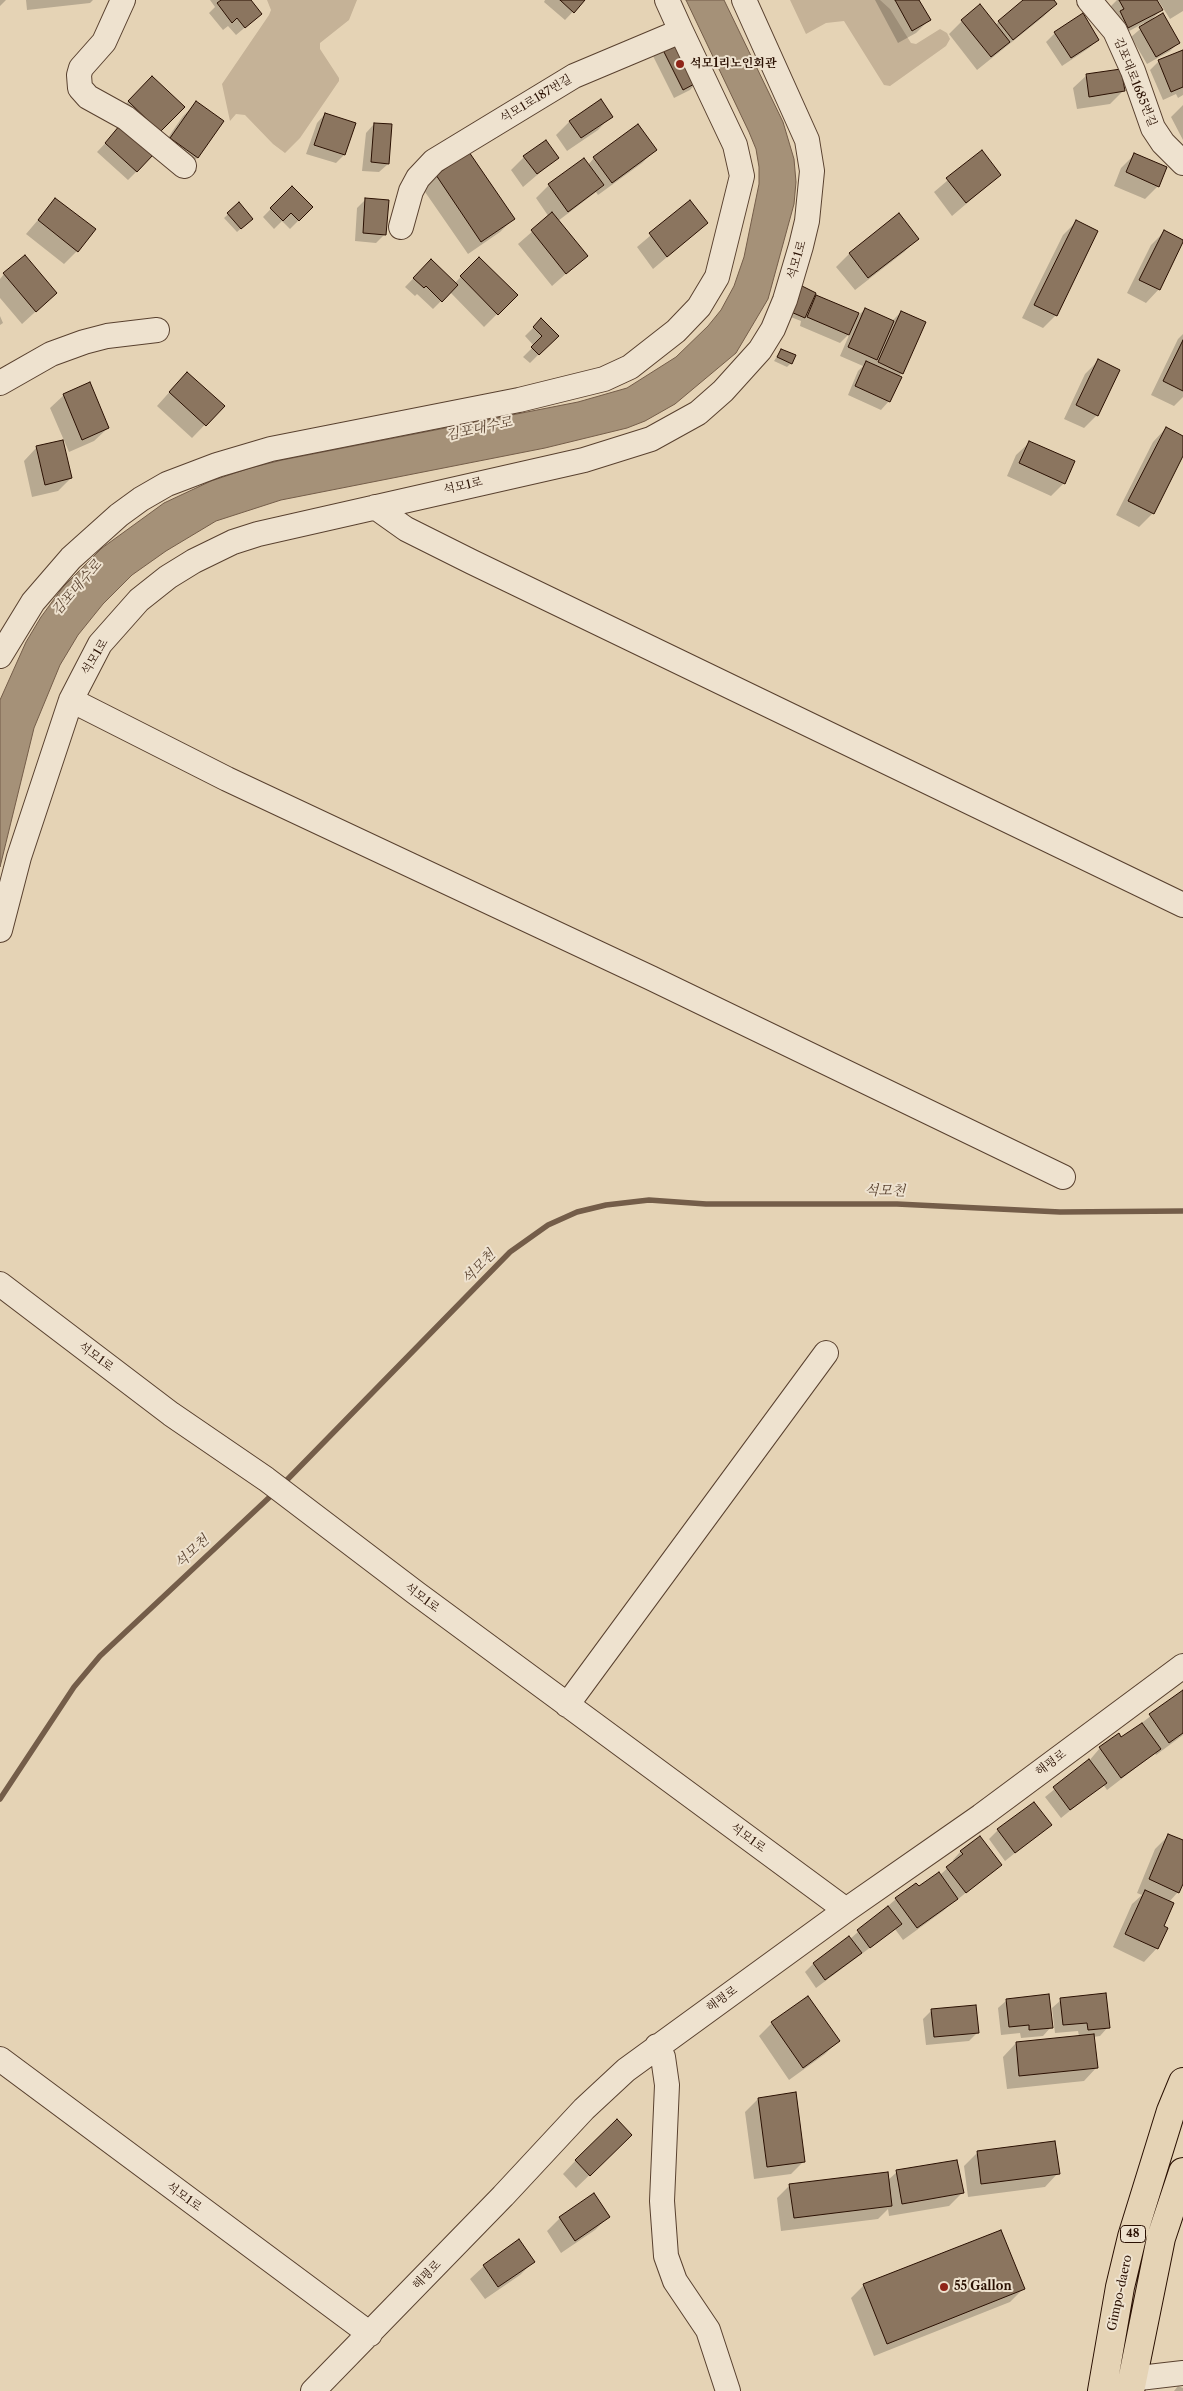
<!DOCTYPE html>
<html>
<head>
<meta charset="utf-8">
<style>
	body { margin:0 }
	canvas { display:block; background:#e5d3b5 }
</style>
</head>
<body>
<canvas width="1183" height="2391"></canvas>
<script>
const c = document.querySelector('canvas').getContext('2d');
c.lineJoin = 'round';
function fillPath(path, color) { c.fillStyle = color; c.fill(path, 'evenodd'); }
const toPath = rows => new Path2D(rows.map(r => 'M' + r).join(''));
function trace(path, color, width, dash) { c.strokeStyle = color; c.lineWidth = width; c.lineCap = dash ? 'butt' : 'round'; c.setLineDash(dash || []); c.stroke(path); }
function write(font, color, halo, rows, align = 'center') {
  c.font = font + ' "Libre Caslon Text","Noto Serif KR",serif'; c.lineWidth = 4; c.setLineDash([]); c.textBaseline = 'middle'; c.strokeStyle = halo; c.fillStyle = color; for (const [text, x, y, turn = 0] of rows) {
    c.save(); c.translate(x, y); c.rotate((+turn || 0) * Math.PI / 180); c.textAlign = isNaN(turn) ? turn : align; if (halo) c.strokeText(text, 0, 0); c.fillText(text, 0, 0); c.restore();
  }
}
fillPath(toPath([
	[267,0,357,0,349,20,320,43,320,49,339,78,339,81,300,138,285,153,273,144,245,115,236,114,230,121,222,84,269,15,271,10],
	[790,0,880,0,890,9,911,43,916,44,940,29,947,33,950,39,946,46,890,86,884,85,844,21,826,23,806,34]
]), '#c5b297');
const water = toPath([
	[686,0,724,0,783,122,794,159,796,182,794,204,768,299,736,353,675,404,645,421,627,428,545,448,281,500,216,521,166,551,132,575,103,604,78,635,60,665,34,728,0,867,0,700,26,642,41,617,63,587,102,548,164,503,211,481,250,468,282,460,578,402,627,388,676,357,708,326,721,310,734,286,744,257,759,184,759,167,756,149,749,132,686,0]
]);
fillPath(water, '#a59178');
trace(water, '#745d49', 1);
fillPath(toPath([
	[0,0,6,0,0,6],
	[26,0,93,0,90,3,27,10],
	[210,0,250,0,261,14,236,35,228,26,223,30,209,13,215,7],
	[545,0,584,0,565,20,544,2],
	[875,0,918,0,929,20,916,33,898,43],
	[1025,0,1053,0,1056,4,1043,17,977,70,949,34,962,21,995,25],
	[1117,0,1156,0,1161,10,1151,20,1179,42,1170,51,1147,64,1131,37,1145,25,1144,23,1120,36,1110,7],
	[1158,0,1183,0,1183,11,1170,19],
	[1082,15,1098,40,1089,48,1062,66,1046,42,1055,33],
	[661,47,698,81,690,90,674,98,653,56],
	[1183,51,1183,95,1178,98,1176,94,1163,100,1150,70,1159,61],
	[1087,75,1123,91,1110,104,1077,109,1073,88],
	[152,77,183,107,146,144,116,114],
	[600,100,611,116,598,130,567,151,556,135,569,122],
	[197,103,222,121,197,158,184,171,158,152,183,116],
	[1183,105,1183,140,1171,117],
	[325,114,344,155,336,163,306,154,317,123],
	[374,124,388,164,379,172,362,171,366,133],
	[112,136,137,171,128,180,97,152],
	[655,150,642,163,598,195,596,192,558,221,586,256,552,286,518,244,549,217,536,198,549,185,588,165,594,158],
	[981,152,1000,175,952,216,934,192],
	[1134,155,1158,186,1145,199,1114,186,1121,168],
	[524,157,557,158,523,187,511,170],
	[437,176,513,219,500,232,468,254,423,189],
	[292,187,312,207,290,229,282,221,274,229,263,217],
	[366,199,385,234,376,243,355,241,357,208],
	[55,200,77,251,64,264,26,234],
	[690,202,707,223,653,269,637,247],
	[239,204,248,222,237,232,224,218],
	[899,215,917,239,904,252,855,290,836,267,849,254],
	[1076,222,1056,315,1043,328,1022,318,1063,235],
	[1164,232,1159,289,1146,303,1127,293,1151,245],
	[479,258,516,295,484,327,450,292,433,309,417,294,415,296,405,287,431,260,455,283],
	[4,274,56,293,22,324,0,298,0,279],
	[799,292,811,302,817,296,854,320,865,309,892,321,901,312,902,373,898,377,889,401,881,410,848,395,858,371,863,366,840,356,850,333,840,343,800,326,801,321,788,316],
	[0,316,3,323,0,325],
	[541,320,557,336,530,363,523,357,534,346,525,336],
	[1183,334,1183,397,1174,406,1151,395,1178,339],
	[781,350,791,363,787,367,774,361],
	[1098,361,1097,415,1084,428,1064,419,1085,374],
	[174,387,223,406,192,438,157,406],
	[64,395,108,428,94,441,69,452,50,408],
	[1166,428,1183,437,1183,453,1153,513,1139,527,1116,515,1153,442],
	[1030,442,1064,483,1051,496,1007,476,1016,455],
	[37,447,71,478,58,491,32,497,24,461],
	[1183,1691,1183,1735,1156,1755,1155,1753,1107,1790,1103,1784,1061,1818,1045,1797,1088,1762,1100,1748,1121,1739],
	[1050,1825,1005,1861,989,1839,998,1830],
	[1168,1836,1183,1842,1183,1881,1178,1892,1169,1902,1157,1948,1144,1962,1113,1947,1132,1904,1142,1895,1137,1893,1155,1849],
	[961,1851,1000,1865,957,1900,956,1899,943,1911,903,1940,895,1929,816,1988,805,1972,813,1964,850,1939,896,1899,939,1876,954,1862,953,1860],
	[807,1998,838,2041,825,2054,789,2080,759,2036,772,2023],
	[1007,2000,1051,2027,1043,2036,1021,2038,1020,2033,1001,2035,998,2008],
	[1061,2000,1108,2027,1100,2036,1093,2037,1097,2067,1084,2081,1007,2089,1003,2057,1016,2043,1079,2036,1078,2031,1055,2033,1052,2008],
	[932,2010,977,2033,969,2041,926,2045,923,2019],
	[758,2099,804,2161,791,2174,754,2179,745,2112],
	[618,2148,576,2188,563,2174,576,2160],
	[977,2153,1058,2173,1045,2187,968,2197,964,2166],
	[897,2172,962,2193,949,2206,889,2216,888,2209,878,2219,781,2231,777,2198,790,2185,888,2180],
	[608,2217,595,2230,561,2253,547,2231,560,2218],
	[533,2262,520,2275,485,2299,470,2279,484,2266],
	[864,2285,1023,2289,1010,2302,874,2356,851,2298],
	[1178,2386,1183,2388,1183,2391,1174,2391]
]), '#0003');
trace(toPath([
	[282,1485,510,1252,548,1225,577,1212,606,1205,649,1200,706,1204,897,1204,1060,1212,1183,1211],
	[0,1799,74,1687,100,1656,274,1493]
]), '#745d49', 5.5);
const building = toPath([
	[221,0,251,0,262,14,245,28,237,18,232,23,217,3,221,0],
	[560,0,585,0,574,13,560,0],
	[895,0,919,0,931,20,912,31,895,0],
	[1023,0,1054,0,1057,4,1013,40,998,21,1023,0],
	[1119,0,1157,0,1163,10,1128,28,1120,11,1124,9,1119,0],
	[980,4,1010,42,991,57,961,20,980,4],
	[1083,13,1099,40,1071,58,1054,32,1083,13],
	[1163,13,1180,43,1156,57,1139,27,1163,13],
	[678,37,700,81,683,90,661,46,678,37],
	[1183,50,1183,87,1171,92,1158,60,1183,50],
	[1121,69,1125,91,1089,97,1086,74,1121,69],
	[152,76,185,107,160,132,128,101,152,76],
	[601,99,613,117,581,138,569,121,601,99],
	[196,101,224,121,198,158,170,138,196,101],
	[325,113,356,123,345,155,314,145,325,113],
	[374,123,392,124,389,164,371,162,374,123],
	[638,124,657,150,612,183,593,157,638,124],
	[120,125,153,155,137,172,105,143,120,125],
	[546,140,559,158,537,174,523,156,546,140],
	[982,150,1001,175,966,203,946,178,982,150],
	[469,152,515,219,481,242,436,175,469,152],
	[1134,153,1167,167,1159,187,1126,172,1134,153],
	[584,158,604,185,568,212,548,184,584,158],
	[292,186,313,207,299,221,291,213,283,221,270,208,292,186],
	[55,198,96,229,78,252,38,220,55,198],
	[365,198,389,200,386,235,363,233,365,198],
	[690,200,708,223,667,257,649,233,690,200],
	[239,202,253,219,241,229,227,213,239,202],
	[552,212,588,256,566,274,531,230,552,212],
	[899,213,919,239,868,278,849,253,899,213],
	[1076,220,1098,231,1057,316,1034,305,1076,220],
	[1164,230,1183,240,1183,242,1160,290,1139,280,1164,230],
	[25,255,57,293,36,312,3,273,25,255],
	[479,257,518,295,498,315,460,276,479,257],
	[431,259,458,285,442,302,426,286,424,288,413,278,431,259],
	[802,286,816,293,805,318,791,312,802,286],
	[816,295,859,313,849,335,807,317,816,295],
	[865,308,894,321,877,360,848,347,865,308],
	[901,311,926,322,903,374,878,362,901,311],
	[541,318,559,336,539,355,531,347,542,336,533,327,541,318],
	[1183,340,1183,391,1163,381,1183,340],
	[781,349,796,355,792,364,777,357,781,349],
	[1098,359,1120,370,1098,416,1076,405,1098,359],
	[866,361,902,377,890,402,855,386,866,361],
	[187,372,225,406,206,426,169,392,187,372],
	[90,382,109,428,82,440,63,394,90,382],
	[1166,427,1183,436,1183,456,1154,514,1128,501,1166,427],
	[63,440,72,478,45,485,36,446,63,440],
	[1029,441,1075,461,1065,484,1019,463,1029,441],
	[1183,1690,1183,1733,1169,1743,1149,1714,1183,1690],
	[1142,1723,1161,1749,1121,1778,1099,1747,1119,1733,1121,1737,1142,1723],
	[1089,1759,1107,1783,1070,1810,1053,1787,1089,1759],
	[1034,1802,1052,1825,1015,1853,997,1829,1034,1802],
	[1168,1834,1183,1840,1183,1884,1179,1893,1149,1879,1168,1834],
	[980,1836,1002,1865,966,1893,946,1867,963,1854,960,1851,980,1836],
	[939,1872,958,1899,917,1928,895,1898,916,1883,919,1886,939,1872],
	[1145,1890,1174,1903,1164,1926,1168,1928,1158,1949,1125,1934,1145,1890],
	[888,1906,902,1924,870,1948,857,1930,888,1906],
	[849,1936,862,1953,825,1980,813,1963,849,1936],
	[1106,1993,1110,2028,1088,2030,1087,2023,1063,2025,1060,1998,1106,1993],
	[1049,1994,1053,2028,1029,2030,1029,2025,1009,2027,1006,1999,1049,1994],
	[808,1996,840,2041,803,2068,771,2022,808,1996],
	[976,2005,979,2033,934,2037,931,2009,976,2005],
	[1094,2034,1098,2068,1019,2076,1016,2042,1094,2034],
	[796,2092,805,2162,767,2167,758,2098,796,2092],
	[617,2119,632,2135,590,2176,575,2160,617,2119],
	[1055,2141,1060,2174,981,2184,977,2151,1055,2141],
	[957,2160,964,2193,902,2204,896,2170,957,2160],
	[888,2172,892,2206,794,2218,789,2184,888,2172],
	[594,2193,610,2217,575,2241,559,2217,594,2193],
	[1001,2230,1025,2289,887,2344,863,2284,1001,2230],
	[519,2239,535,2262,498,2287,483,2265,519,2239]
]);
fillPath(building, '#8b755f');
trace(building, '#2a1002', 1);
const minor = toPath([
	[123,0,104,42,81,68,79,75,80,88,88,97,126,118,184,166],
	[1089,0,1115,31,1133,71,1153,128,1163,143,1183,163],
	[401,227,411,191,418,178,434,161,574,76,681,31,667,0],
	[0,383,51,354,84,342,107,336,157,330],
	[375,507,406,529,472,562,1183,905],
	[0,656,33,602,71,558,119,515,141,499,167,484,217,465,271,449,519,400,604,379,630,367,676,331,699,307,717,277,742,176,735,145,681,31],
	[71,700,227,779,651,978,1063,1177],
	[0,930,19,857,71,700,100,644,139,600,168,577,194,561,233,542,258,534,584,460,651,439,698,413,723,391,760,350,773,329,785,300,801,246,807,221,812,171,807,140,744,0],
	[0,1284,171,1414,266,1479,416,1593,846,1910],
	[567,1705,826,1353],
	[657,2046,663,2057,667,2085,662,2201,666,2256,675,2281,708,2330,728,2391],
	[0,2059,370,2334],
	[1131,2379,1183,2373],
	[313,2391,503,2196,584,2109,626,2070,846,1910,981,1816,1183,1666]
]);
const major = toPath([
	[1102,2391,1120,2287,1132,2237,1171,2111,1183,2082],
	[1130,2391,1161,2238,1183,2172]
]);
trace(minor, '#59412f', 26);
trace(major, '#2a1002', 30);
trace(minor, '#eee2cf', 24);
trace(major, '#e5d3b5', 28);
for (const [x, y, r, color] of [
	[680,64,5,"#8f2418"],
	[944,2287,5,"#8f2418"]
]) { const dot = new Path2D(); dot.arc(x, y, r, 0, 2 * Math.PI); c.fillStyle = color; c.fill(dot); trace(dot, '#eee2cf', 2); }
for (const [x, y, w] of [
	[1133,2234,25]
]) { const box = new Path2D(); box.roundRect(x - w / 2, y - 8.5, w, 17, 4); c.fillStyle = '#eee2cf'; c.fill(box); trace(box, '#2a1002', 1); }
write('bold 11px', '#2a1002', null, [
	["48",1133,2234]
]);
write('bold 12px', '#2a1002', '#eee2cf', [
	["석모1리노인회관",690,64],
	["55 Gallon",954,2287]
], 'left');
write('12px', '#2a1002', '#eee2cf', [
	["김포대로1685번길",1135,82,68],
	["석모1로187번길",536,99,-31],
	["석모1로",797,260,-74],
	["석모1로",463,486,-13],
	["석모1로",95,657,-59],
	["석모1로",96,1357,37],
	["석모1로",422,1598,37],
	["해평로",1051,1763,-37],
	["석모1로",748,1838,36],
	["해평로",722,1999,-36],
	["석모1로",184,2197,36],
	["해평로",427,2275,-46],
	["Gimpo-daero",1120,2293,-78]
]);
write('italic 14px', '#5b4431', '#eee2cf', [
	["김포대수로",479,429,-12],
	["김포대수로",77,588,-49],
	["석모천",885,1191,1],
	["석모천",479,1267,-46],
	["석모천",192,1552,-43]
]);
</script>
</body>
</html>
